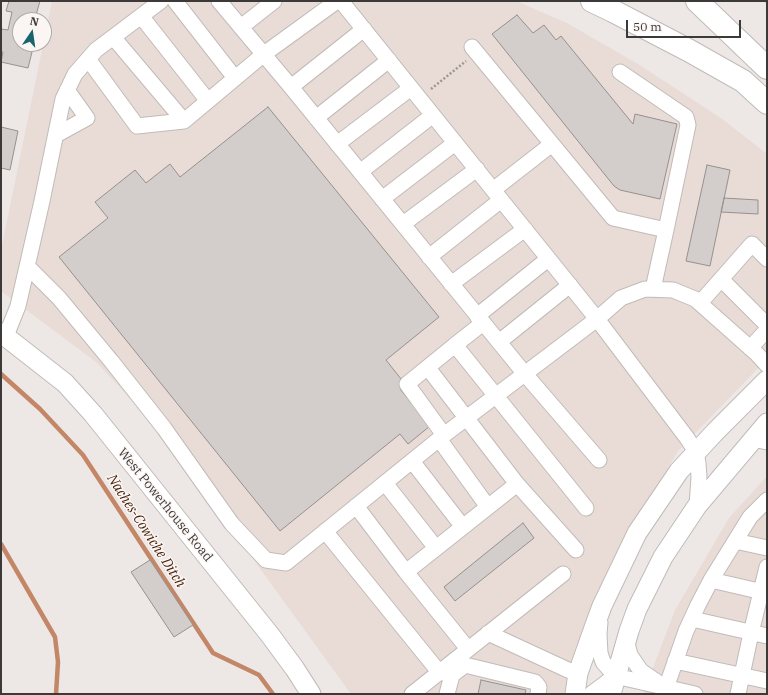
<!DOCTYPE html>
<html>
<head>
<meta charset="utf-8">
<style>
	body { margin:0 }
	#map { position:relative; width:768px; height:695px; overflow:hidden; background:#ede8e6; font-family:"IBM Plex Serif",serif }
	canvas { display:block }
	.frame { position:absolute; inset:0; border:2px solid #3c3a39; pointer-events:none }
	.north { position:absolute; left:12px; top:12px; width:40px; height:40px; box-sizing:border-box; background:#fbf6f3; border:1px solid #afaba9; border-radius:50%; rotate:13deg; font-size:11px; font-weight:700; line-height:16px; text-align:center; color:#3c3a39 }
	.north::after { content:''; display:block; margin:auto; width:14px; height:18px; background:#18656d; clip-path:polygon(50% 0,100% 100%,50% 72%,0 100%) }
	.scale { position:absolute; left:626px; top:20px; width:115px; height:18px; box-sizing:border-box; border:2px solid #3c3a39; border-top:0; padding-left:5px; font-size:12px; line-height:14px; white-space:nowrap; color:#3c3a39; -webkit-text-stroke:3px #fbf6f3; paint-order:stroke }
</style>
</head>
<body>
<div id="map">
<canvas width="768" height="695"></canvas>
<div class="frame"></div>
<div class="north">N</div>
<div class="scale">50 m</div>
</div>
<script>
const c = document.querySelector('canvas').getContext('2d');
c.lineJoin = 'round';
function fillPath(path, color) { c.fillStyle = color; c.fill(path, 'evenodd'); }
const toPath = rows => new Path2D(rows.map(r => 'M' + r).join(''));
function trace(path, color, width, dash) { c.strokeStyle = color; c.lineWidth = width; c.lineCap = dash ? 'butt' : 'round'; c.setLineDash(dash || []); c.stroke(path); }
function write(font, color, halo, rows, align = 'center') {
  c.font = font + ' "IBM Plex Serif",serif'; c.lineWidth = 3; c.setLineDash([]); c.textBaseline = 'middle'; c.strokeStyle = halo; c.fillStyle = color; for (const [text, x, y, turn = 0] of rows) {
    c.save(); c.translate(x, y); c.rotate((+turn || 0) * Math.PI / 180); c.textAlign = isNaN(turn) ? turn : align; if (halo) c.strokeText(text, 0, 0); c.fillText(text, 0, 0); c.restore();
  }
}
fillPath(toPath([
	[52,1,516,1,567,23,638,64,721,118,767,154,767,359,678,451,616,556,567,694,351,694,158,428,96,362,1,291,1,250],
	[767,476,767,694,643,694,675,610,729,518]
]), '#e9dcd6');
trace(toPath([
	[1,374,40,409,83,455,213,653,259,675,273,694],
	[1,544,55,637,58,662,56,694]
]), '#c38768', 4.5);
const building = toPath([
	[9,1,40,1,36,15,40,16,39,20,20,20,20,44,34,44,28,68,1,62,3,52,1,52,1,29,8,30,12,12,6,11,9,1],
	[517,15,533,33,544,25,556,40,561,36,633,124,635,114,677,124,660,199,620,190,614,186,492,34,517,15],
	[268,107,439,317,386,360,405,384,400,389,430,426,408,444,400,434,280,531,59,257,108,218,95,202,135,170,146,183,170,164,180,177,268,107],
	[1,127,18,131,10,170,1,168,1,127],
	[707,165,730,170,710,266,686,261,707,165],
	[724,198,758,200,758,214,721,212,724,198],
	[523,523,534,538,455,601,444,587,523,523],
	[150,560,193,625,174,637,131,572,150,560],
	[481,680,526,690,525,694,478,694,481,680]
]);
fillPath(building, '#d3cecb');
trace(building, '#96918f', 1);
const minor = toPath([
	[175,1,235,78],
	[219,1,291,87,525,374,599,460],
	[341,1,597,319,687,438,696,452,698,463,699,477,697,506],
	[141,16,208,101],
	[241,27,274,1],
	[113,37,184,121],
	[472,47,552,144],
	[88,59,137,126,184,121,264,54,337,1],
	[620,72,686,117,688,125,666,230],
	[291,87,364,29],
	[316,118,389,60],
	[56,135,87,118,67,90],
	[337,144,411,88],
	[360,172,433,115],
	[493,190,552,144,613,218,666,230,653,289],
	[382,199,455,143],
	[403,224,477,169],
	[429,257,501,200],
	[27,266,59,298,112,362,164,428,232,524,266,560,286,563,444,435,597,319,621,298,645,289,673,290,695,299,757,354,767,365],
	[721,279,767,325],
	[451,284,525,229],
	[700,303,752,244,767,259],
	[477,316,548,259],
	[6,336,18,306,42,201,63,99,75,74,96,50,161,1],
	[499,342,570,285],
	[455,345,483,323],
	[750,348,767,330],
	[428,368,517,484],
	[444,435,407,384,455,345,586,508],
	[439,439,488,507],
	[753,439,767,442],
	[412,461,463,527],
	[385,483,436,548],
	[356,506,406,572,468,649],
	[325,531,439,672,452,675,447,694],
	[735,541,767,548],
	[406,572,517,484,576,550],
	[711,580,767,593],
	[692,619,767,636],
	[600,622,599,634,600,653,603,662,615,676,695,694],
	[488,633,568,670,578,673],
	[628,638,627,643,630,655,641,671,657,682],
	[675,661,767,681],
	[452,675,465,665,535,682,539,687,538,694],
	[666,688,686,631,698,605,711,580,750,517,767,500],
	[412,694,563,574],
	[591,694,615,676],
	[738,694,751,633,767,567]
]);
const major = toPath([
	[1,333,65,383,93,414,270,635,295,669,311,694],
	[575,694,578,673,595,625,602,606,637,533,679,471,715,432,767,380],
	[611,694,629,631,637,609,663,557,697,506,767,423]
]);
const highway = toPath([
	[592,1,613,11,688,50,743,81,767,103],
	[697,1,767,68]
]);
trace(minor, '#c0bbb9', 17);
trace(major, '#c0bbb9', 21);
trace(highway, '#c0bbb9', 24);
trace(toPath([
	[766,1,767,2],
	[431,89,466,61]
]), '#9b9896', 2.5, [2, 2]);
trace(minor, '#fff', 15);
trace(major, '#fff', 19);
trace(highway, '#fff', 22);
write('13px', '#3c3a39', '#fbf6f3', [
	["West Powerhouse Road",165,505,51]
]);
write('italic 14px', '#472008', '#fbf6f3', [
	["Naches-Cowiche Ditch",146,531,57]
]);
</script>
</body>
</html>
